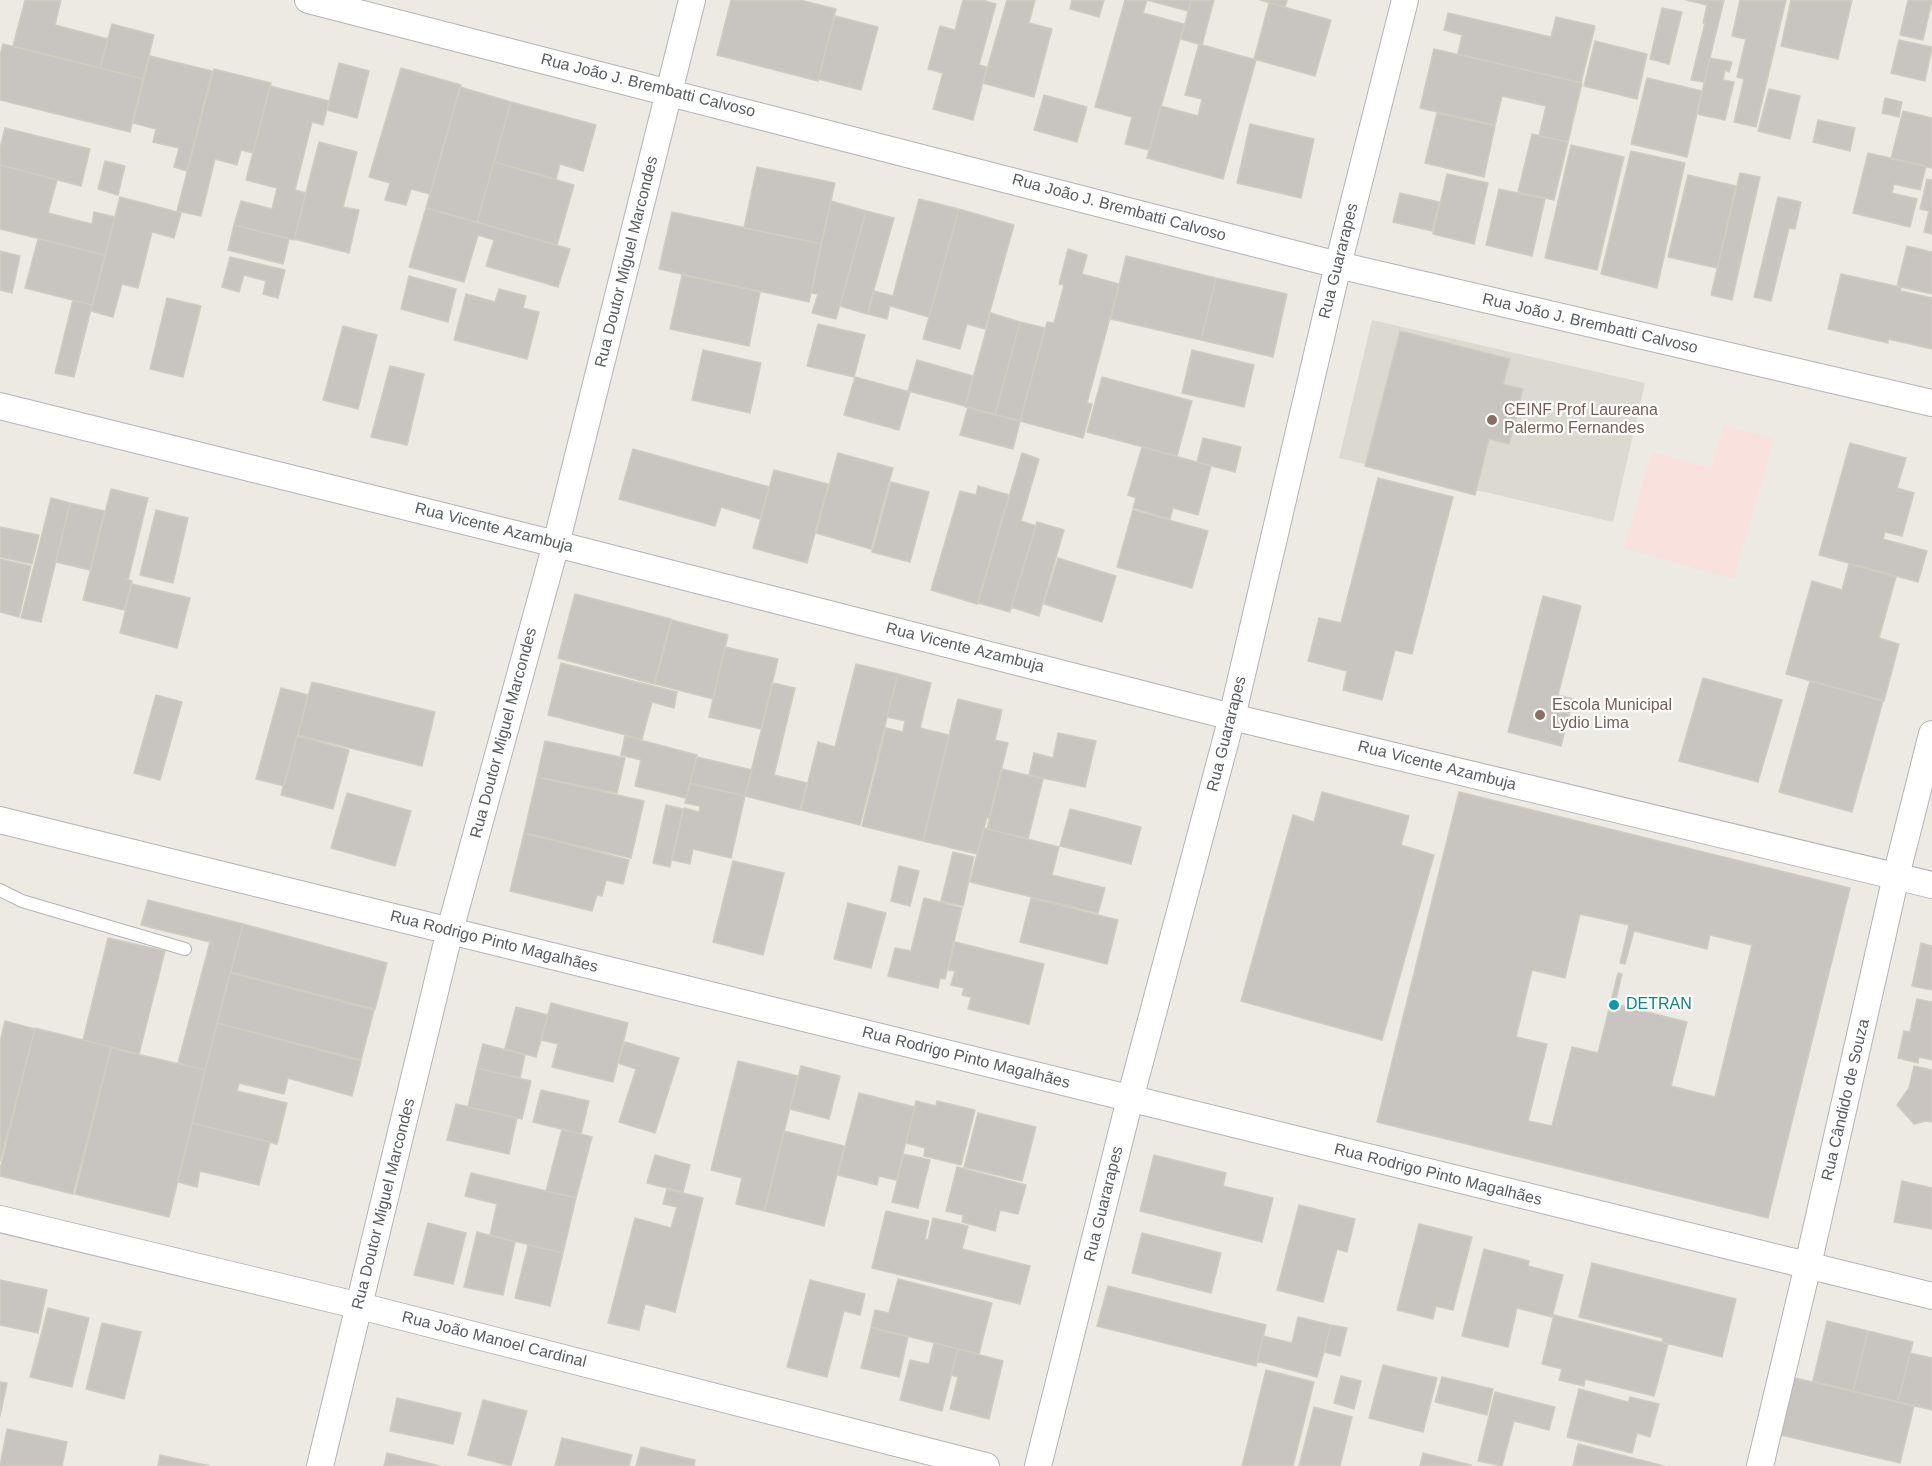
<!DOCTYPE html>
<html>
<head>
<meta charset="utf-8">
<style>
	body { margin:0 }
	canvas { display:block; background:#eceae2 }
</style>
</head>
<body>
<canvas width="1932" height="1466"></canvas>
<script>
const c = document.querySelector('canvas').getContext('2d');
c.lineJoin = 'round';
function fillPath(path, color) { c.fillStyle = color; c.fill(path, 'evenodd'); }
const toPath = rows => new Path2D(rows.map(r => 'M' + r).join(''));
function trace(path, color, width, dash) { c.strokeStyle = color; c.lineWidth = width; c.lineCap = dash ? 'butt' : 'round'; c.setLineDash(dash || []); c.stroke(path); }
function write(font, color, halo, rows, align = 'center') {
  c.font = font + ' Helvetica,sans-serif'; c.lineWidth = 4.5; c.setLineDash([]); c.textBaseline = 'middle'; c.strokeStyle = halo; c.fillStyle = color; for (const [text, x, y, turn = 0] of rows) {
    c.save(); c.translate(x, y); c.rotate((+turn || 0) * Math.PI / 180); c.textAlign = isNaN(turn) ? turn : align; if (halo) c.strokeText(text, 0, 0); c.fillText(text, 0, 0); c.restore();
  }
}
fillPath(toPath([
	[1372,320,1645,383,1613,522,1339,458]
]), '#dcd9d0');
fillPath(toPath([
	[1724,425,1774,439,1734,579,1624,548,1652,452,1711,469]
]), '#f9e1de');
const building = toPath([
	[25,0,61,0,55,25,108,39,100,68,13,46,25,0],
	[731,0,800,0,836,9,818,81,717,55,731,0],
	[963,0,982,0,996,4,979,65,987,67,973,120,933,109,943,73,928,69,940,26,955,30,963,0],
	[1007,0,1035,0,1029,23,1052,29,1034,97,983,83,1007,0],
	[1072,0,1104,0,1099,17,1070,9,1072,0],
	[1125,0,1191,0,1188,11,1147,0,1143,13,1184,24,1149,150,1125,144,1132,117,1095,107,1125,0],
	[1191,0,1214,0,1202,45,1181,39,1191,0],
	[1260,0,1287,0,1285,7,1260,0],
	[1686,0,1724,0,1704,82,1691,80,1705,23,1703,23,1707,5,1686,0],
	[1740,0,1786,0,1756,127,1734,122,1744,79,1737,77,1746,39,1732,36,1740,0],
	[1791,0,1852,0,1838,59,1781,46,1791,0],
	[1908,0,1932,0,1923,40,1900,35,1908,0],
	[1269,3,1331,20,1315,76,1254,59,1269,3],
	[1662,8,1682,12,1669,64,1650,59,1662,8],
	[1448,13,1551,37,1556,17,1595,26,1581,83,1458,54,1462,35,1444,30,1448,13],
	[835,16,878,27,861,90,818,79,835,16],
	[112,24,154,35,143,79,100,68,112,24],
	[1899,40,1932,47,1925,81,1891,73,1899,40],
	[1595,41,1647,54,1637,99,1584,86,1595,41],
	[3,44,143,79,130,132,0,100,0,55,3,44],
	[1199,44,1256,60,1223,179,1147,158,1161,106,1198,116,1202,99,1185,95,1199,44],
	[1434,49,1582,83,1568,142,1539,136,1546,106,1502,96,1495,125,1420,108,1434,49],
	[150,56,212,71,187,171,174,167,179,148,153,142,156,129,133,123,150,56],
	[1710,58,1732,62,1729,72,1725,70,1723,80,1734,82,1725,120,1697,114,1710,58],
	[339,63,369,71,357,118,327,110,339,63],
	[401,68,461,85,430,194,411,189,406,205,385,200,390,183,369,177,401,68],
	[214,69,271,83,253,153,241,150,237,165,215,159,201,216,177,211,214,69],
	[1647,78,1702,91,1687,157,1631,144,1647,78],
	[270,86,329,101,323,125,312,122,295,190,306,193,294,240,234,225,241,201,272,209,277,188,246,180,270,86],
	[460,87,511,102,477,222,426,208,460,87],
	[1769,89,1800,96,1790,139,1758,131,1769,89],
	[1044,95,1087,107,1077,142,1034,130,1044,95],
	[1885,98,1902,102,1899,117,1882,113,1885,98],
	[511,102,596,125,583,171,560,164,556,179,494,162,511,102],
	[1903,111,1932,118,1932,168,1891,159,1903,111],
	[1437,113,1495,126,1484,177,1425,163,1437,113],
	[1818,120,1855,128,1850,151,1813,142,1818,120],
	[1250,124,1314,139,1301,198,1237,183,1250,124],
	[5,128,90,149,81,186,0,165,0,148,5,128],
	[1532,134,1568,142,1554,200,1518,192,1532,134],
	[319,142,357,152,343,207,359,210,349,253,294,239,319,142],
	[1571,145,1624,157,1597,270,1545,258,1571,145],
	[1631,151,1685,163,1657,288,1601,274,1631,151],
	[1868,153,1926,166,1920,190,1894,184,1892,193,1917,199,1910,227,1853,213,1868,153],
	[105,161,125,166,118,195,98,189,105,161],
	[494,162,574,185,557,245,477,222,494,162],
	[0,165,57,180,48,213,92,224,94,212,115,217,105,255,0,229,0,165],
	[757,167,835,183,821,244,744,228,757,167],
	[1740,173,1760,177,1732,300,1711,295,1740,173],
	[1447,174,1488,183,1474,244,1433,234,1447,174],
	[1688,175,1736,186,1717,268,1668,257,1688,175],
	[1927,179,1932,180,1932,234,1924,232,1929,211,1920,209,1927,179],
	[1499,189,1545,199,1532,256,1486,245,1499,189],
	[1400,193,1439,202,1432,231,1393,222,1400,193],
	[120,197,181,213,174,238,152,232,138,288,122,284,113,317,91,311,120,197],
	[1778,197,1801,202,1795,229,1789,228,1771,301,1754,297,1778,197],
	[919,199,959,209,929,317,890,306,887,319,868,314,874,291,893,296,919,199],
	[831,201,866,211,836,319,812,313,818,294,811,293,831,201],
	[426,208,570,249,558,287,486,266,494,240,478,235,464,282,409,267,426,208],
	[959,209,1014,225,985,329,967,324,960,349,923,339,959,209],
	[866,211,894,218,867,314,840,306,866,211],
	[672,212,821,244,809,302,659,269,672,212],
	[234,225,289,239,283,264,228,250,234,225],
	[38,239,105,255,92,305,25,288,38,239],
	[1907,246,1932,252,1932,294,1897,286,1907,246],
	[1068,249,1087,255,1082,274,1119,284,1087,403,1092,404,1083,438,1020,421,1047,322,1054,323,1064,285,1059,284,1068,249],
	[0,251,20,256,12,293,0,290,0,251],
	[1126,256,1216,278,1201,340,1111,319,1126,256],
	[230,257,285,270,278,298,263,294,266,281,244,275,239,292,222,287,230,257],
	[1841,274,1900,287,1901,291,1932,298,1932,349,1888,339,1888,343,1828,329,1841,274],
	[682,275,760,292,749,346,670,329,682,275],
	[409,276,456,289,448,322,401,309,409,276],
	[1216,278,1287,294,1273,357,1201,340,1216,278],
	[499,289,526,296,523,308,539,312,527,359,454,340,466,294,495,302,499,289],
	[167,298,201,306,183,377,150,369,167,298],
	[73,300,92,305,74,377,55,373,73,300],
	[991,313,1020,322,995,415,965,407,991,313],
	[1020,322,1045,328,1020,421,995,415,1020,322],
	[818,324,865,335,854,377,807,366,818,324],
	[343,326,377,335,358,409,323,400,343,326],
	[1400,331,1510,359,1503,384,1523,389,1509,444,1489,439,1475,495,1365,466,1400,331],
	[703,350,761,363,750,413,692,400,703,350],
	[1192,350,1254,365,1244,407,1182,393,1192,350],
	[917,360,973,376,965,406,908,391,917,360],
	[390,366,424,374,407,445,371,437,390,366],
	[855,377,910,392,899,430,844,415,855,377],
	[1102,377,1192,401,1177,456,1087,432,1102,377],
	[968,407,1020,421,1013,449,960,435,968,407],
	[1203,438,1241,447,1235,472,1197,462,1203,438],
	[1850,443,1906,458,1897,488,1914,493,1902,536,1885,532,1883,539,1927,551,1918,582,1819,555,1850,443],
	[1142,447,1211,466,1198,515,1173,508,1170,519,1133,508,1136,498,1128,495,1142,447],
	[633,449,769,487,760,519,721,507,715,526,619,499,633,449],
	[838,453,893,468,871,549,816,533,838,453],
	[1022,453,1039,459,1021,521,1036,526,1010,612,978,603,1022,453],
	[774,470,828,484,807,563,753,548,774,470],
	[1378,478,1453,497,1412,654,1395,650,1382,700,1343,690,1347,671,1308,661,1319,618,1341,623,1378,478],
	[891,482,929,492,910,562,872,552,891,482],
	[978,486,1009,495,977,604,931,590,960,491,976,495,978,486],
	[111,489,148,498,128,580,125,579,132,581,124,610,83,600,111,489],
	[51,498,70,503,41,622,21,618,51,498],
	[70,503,104,511,90,570,56,562,70,503],
	[156,510,188,518,173,583,140,575,156,510],
	[1133,510,1208,531,1192,588,1117,567,1133,510],
	[1037,522,1064,530,1039,616,1011,607,1037,522],
	[0,527,39,535,32,564,0,557,0,527],
	[1058,558,1116,576,1102,622,1044,604,1058,558],
	[0,559,31,566,19,617,0,612,0,559],
	[1849,564,1896,577,1879,638,1899,644,1884,701,1786,674,1812,581,1842,590,1849,564],
	[132,584,190,598,177,648,120,633,132,584],
	[575,594,671,619,654,684,558,658,575,594],
	[1543,596,1581,606,1558,695,1573,699,1561,746,1508,732,1543,596],
	[672,620,728,635,713,699,655,684,672,620],
	[725,647,778,659,761,729,709,717,725,647],
	[561,663,677,692,674,708,652,702,642,739,548,715,561,663],
	[856,664,898,674,860,825,801,810,818,742,835,747,856,664],
	[898,674,931,683,920,728,949,735,923,841,862,826,886,728,903,732,905,721,887,717,898,674],
	[1703,678,1782,700,1758,782,1679,761,1703,678],
	[1810,681,1883,701,1852,812,1779,792,1810,681],
	[312,682,435,712,422,766,298,735,312,682],
	[773,683,795,688,774,775,807,783,800,810,745,796,773,683],
	[281,688,308,695,284,786,256,779,281,688],
	[156,695,182,702,160,780,134,773,156,695],
	[958,699,1002,710,995,740,1008,743,989,818,987,817,977,854,923,841,958,699],
	[1058,733,1096,741,1085,787,1029,775,1034,753,1053,758,1058,733],
	[297,736,349,750,333,809,281,795,297,736],
	[625,736,697,755,686,798,635,786,641,760,621,755,625,736],
	[545,741,625,758,617,793,537,777,545,741],
	[697,757,752,770,745,796,690,783,697,757],
	[1002,769,1043,779,1028,839,987,829,1002,769],
	[537,777,644,801,631,858,524,833,537,777],
	[690,784,745,796,731,858,693,849,690,864,672,860,684,808,699,812,700,806,685,803,690,784],
	[1322,792,1409,816,1401,845,1434,855,1382,1040,1241,1001,1293,815,1314,822,1322,792],
	[1459,792,1850,888,1768,1218,1377,1122,1459,792],
	[347,793,411,811,395,866,331,848,347,793],
	[666,805,683,809,670,867,653,863,666,805],
	[1070,809,1141,827,1131,864,1060,846,1070,809],
	[984,828,1059,847,1052,875,1105,888,1098,913,970,882,984,828],
	[524,833,629,860,623,884,606,880,602,896,597,895,592,911,510,891,524,833],
	[953,852,974,857,963,906,941,901,953,852],
	[733,861,784,873,763,955,713,942,733,861],
	[899,866,919,871,910,906,891,901,899,866],
	[924,898,962,908,945,979,940,978,938,988,888,976,895,948,911,951,924,898],
	[1031,898,1118,920,1107,964,1020,942,1031,898],
	[148,900,243,924,205,1070,178,1063,210,942,141,925,148,900],
	[848,903,886,913,871,968,834,959,848,903],
	[1580,914,1629,925,1620,963,1625,964,1634,931,1707,949,1710,935,1752,945,1715,1097,1671,1086,1687,1022,1615,1004,1622,974,1618,973,1598,1053,1572,1047,1552,1126,1528,1121,1547,1044,1516,1037,1532,970,1565,978,1580,914],
	[243,924,387,963,375,1009,231,972,243,924],
	[108,938,165,951,139,1054,83,1040,108,938],
	[955,942,1044,964,1029,1024,968,1009,971,997,962,995,964,988,951,985,955,971,948,970,955,942],
	[1921,943,1932,946,1932,990,1912,986,1921,943],
	[230,973,374,1010,361,1060,217,1023,230,973],
	[1917,999,1932,1002,1932,1060,1919,1057,1918,1063,1898,1058,1904,1031,1910,1032,1917,999],
	[551,1003,628,1023,613,1082,552,1067,558,1044,541,1040,551,1003],
	[516,1007,548,1015,536,1057,505,1049,516,1007],
	[5,1021,35,1029,0,1161,0,1042,5,1021],
	[217,1023,361,1061,352,1096,288,1078,284,1094,239,1083,237,1091,287,1103,277,1144,192,1123,217,1023],
	[35,1028,111,1047,73,1194,0,1176,0,1169,35,1028],
	[625,1042,679,1058,655,1133,619,1122,636,1069,618,1063,625,1042],
	[483,1044,525,1055,520,1078,477,1068,483,1044],
	[111,1048,205,1070,169,1217,75,1194,111,1048],
	[738,1061,798,1076,764,1211,736,1204,742,1178,711,1170,738,1061],
	[801,1066,840,1076,829,1119,790,1109,801,1066],
	[1914,1066,1932,1070,1932,1122,1926,1121,1914,1124,1897,1105,1909,1088,1914,1066],
	[477,1068,531,1081,522,1119,468,1107,477,1068],
	[541,1090,589,1101,581,1134,533,1122,541,1090],
	[859,1093,915,1107,896,1180,879,1176,877,1185,838,1175,859,1093],
	[916,1101,936,1106,937,1101,975,1110,961,1165,924,1156,925,1148,906,1143,916,1101],
	[456,1104,517,1118,509,1154,447,1140,456,1104],
	[978,1113,1036,1127,1022,1181,964,1167,978,1113],
	[192,1123,270,1142,259,1185,200,1171,197,1187,178,1182,192,1123],
	[562,1129,592,1137,576,1198,546,1191,562,1129],
	[784,1131,844,1146,824,1226,765,1211,784,1131],
	[904,1154,930,1160,918,1208,892,1202,904,1154],
	[655,1155,690,1165,683,1192,647,1183,655,1155],
	[1154,1155,1226,1173,1223,1186,1273,1198,1262,1242,1140,1211,1154,1155],
	[957,1167,1026,1185,1018,1214,1000,1210,995,1231,962,1222,963,1215,946,1211,957,1167],
	[471,1173,576,1198,563,1253,490,1235,497,1204,465,1196,471,1173],
	[1902,1181,1932,1188,1932,1229,1894,1222,1902,1181],
	[667,1189,703,1198,675,1312,645,1304,639,1330,608,1323,635,1218,671,1228,677,1207,663,1204,667,1189],
	[1299,1205,1355,1219,1347,1252,1337,1249,1323,1302,1277,1290,1299,1205],
	[886,1211,929,1221,925,1239,928,1240,933,1218,968,1226,962,1249,1030,1266,1020,1304,872,1268,886,1211],
	[428,1223,466,1233,453,1284,414,1275,428,1223],
	[1419,1224,1472,1237,1453,1310,1436,1306,1433,1319,1397,1310,1419,1224],
	[477,1232,515,1242,503,1295,464,1287,477,1232],
	[1142,1233,1221,1253,1211,1293,1132,1273,1142,1233],
	[528,1245,563,1253,550,1306,515,1298,528,1245],
	[1484,1249,1529,1261,1528,1266,1563,1275,1552,1317,1517,1308,1508,1347,1462,1336,1484,1249],
	[1592,1263,1736,1299,1722,1357,1662,1342,1663,1338,1579,1317,1592,1263],
	[898,1279,992,1303,979,1354,871,1327,875,1310,889,1313,898,1279],
	[0,1280,47,1290,38,1333,0,1325,0,1280],
	[810,1280,865,1294,860,1315,844,1311,827,1377,787,1367,810,1280],
	[1108,1286,1266,1325,1256,1366,1097,1326,1108,1286],
	[48,1308,89,1318,72,1387,30,1377,48,1308],
	[1554,1315,1668,1344,1654,1396,1585,1379,1584,1386,1559,1380,1562,1369,1542,1364,1554,1315],
	[1298,1317,1331,1325,1317,1377,1257,1361,1263,1336,1292,1343,1298,1317],
	[1827,1321,1868,1331,1853,1391,1813,1381,1827,1321],
	[102,1323,141,1332,124,1399,86,1389,102,1323],
	[1331,1325,1347,1328,1340,1356,1324,1352,1331,1325],
	[871,1328,908,1337,899,1377,861,1368,871,1328],
	[1868,1331,1913,1342,1898,1402,1853,1391,1868,1331],
	[934,1343,958,1349,942,1411,900,1400,910,1360,929,1364,934,1343],
	[958,1349,1003,1361,989,1419,950,1409,958,1377,951,1375,958,1349],
	[1910,1353,1932,1358,1932,1410,1898,1402,1910,1353],
	[1383,1365,1437,1378,1423,1432,1369,1418,1383,1365],
	[1266,1370,1314,1382,1293,1466,1242,1466,1266,1370],
	[1341,1376,1361,1381,1354,1409,1334,1403,1341,1376],
	[1442,1377,1493,1389,1487,1415,1435,1402,1442,1377],
	[1795,1378,1914,1406,1900,1463,1781,1435,1795,1378],
	[0,1382,7,1383,0,1416,0,1382],
	[1579,1389,1628,1402,1630,1397,1659,1404,1650,1437,1637,1433,1632,1453,1567,1437,1579,1389],
	[1495,1392,1555,1407,1549,1430,1514,1421,1502,1466,1478,1461,1495,1392],
	[397,1398,461,1413,453,1444,390,1431,397,1398],
	[483,1400,527,1411,511,1466,468,1455,483,1400],
	[1314,1407,1352,1417,1340,1466,1299,1466,1314,1407],
	[7,1429,67,1442,62,1466,0,1466,7,1429],
	[562,1438,632,1455,629,1466,555,1466,562,1438],
	[1578,1444,1664,1466,1573,1466,1578,1444],
	[641,1447,695,1460,694,1466,636,1466,641,1447],
	[387,1453,440,1466,384,1466,387,1453],
	[1423,1453,1471,1465,1471,1466,1420,1466,1423,1453],
	[160,1455,210,1466,158,1466,160,1455]
]);
fillPath(building, '#c8c4bf');
trace(building, '#d0ccc0', 1.5);
const lane = toPath([
	[0,890,22,901,185,949]
]);
const street = toPath([
	[308,0,1338,265,1932,403],
	[0,406,556,544,1232,717,1932,885],
	[0,820,1932,1296],
	[0,1219,360,1306,986,1466],
	[320,1466,450,930,556,544,692,0],
	[1038,1466,1130,1099,1232,717,1338,265,1405,0],
	[1760,1466,1808,1265,1896,876,1932,734]
]);
trace(lane, '#b2b4b8', 14);
trace(street, '#b2b4b8', 28);
trace(lane, '#fff', 12);
trace(street, '#fff', 26);
for (const [x, y, r, color] of [
	[1492,420,6,"#8d6e63"],
	[1540,715,6,"#8d6e63"],
	[1614,1005,6,"#0f9aa8"]
]) { const dot = new Path2D(); dot.arc(x, y, r, 0, 2 * Math.PI); c.fillStyle = color; c.fill(dot); trace(dot, '#fff', 2); }
write('16px', '#5a5d62', '#fff', [
	["Rua João J. Brembatti Calvoso",648,86,14],
	["Rua João J. Brembatti Calvoso",1119,208,15],
	["Rua Guararapes",1339,261,-76],
	["Rua Doutor Miguel Marcondes",627,262,-76],
	["Rua João J. Brembatti Calvoso",1590,324,13],
	["Rua Vicente Azambuja",494,528,14],
	["Rua Vicente Azambuja",965,648,14],
	["Rua Doutor Miguel Marcondes",504,733,-75],
	["Rua Guararapes",1227,734,-76],
	["Rua Vicente Azambuja",1437,766,14],
	["Rua Rodrigo Pinto Magalhães",494,942,14],
	["Rua Rodrigo Pinto Magalhães",966,1058,14],
	["Rua Cândido de Souza",1846,1100,-77],
	["Rua Rodrigo Pinto Magalhães",1438,1175,14],
	["Rua Doutor Miguel Marcondes",384,1204,-76],
	["Rua Guararapes",1104,1204,-76],
	["Rua João Manoel Cardinal",494,1340,14]
]);
write('16px', '#785e54', '#fff', [
	["CEINF Prof Laureana",1504,411],
	["Palermo Fernandes",1504,429],
	["Escola Municipal",1552,706],
	["Lydio Lima",1552,724]
], 'left');
write('16px', '#0d838f', '#fff', [
	["DETRAN",1626,1005]
], 'left');
</script>
</body>
</html>
